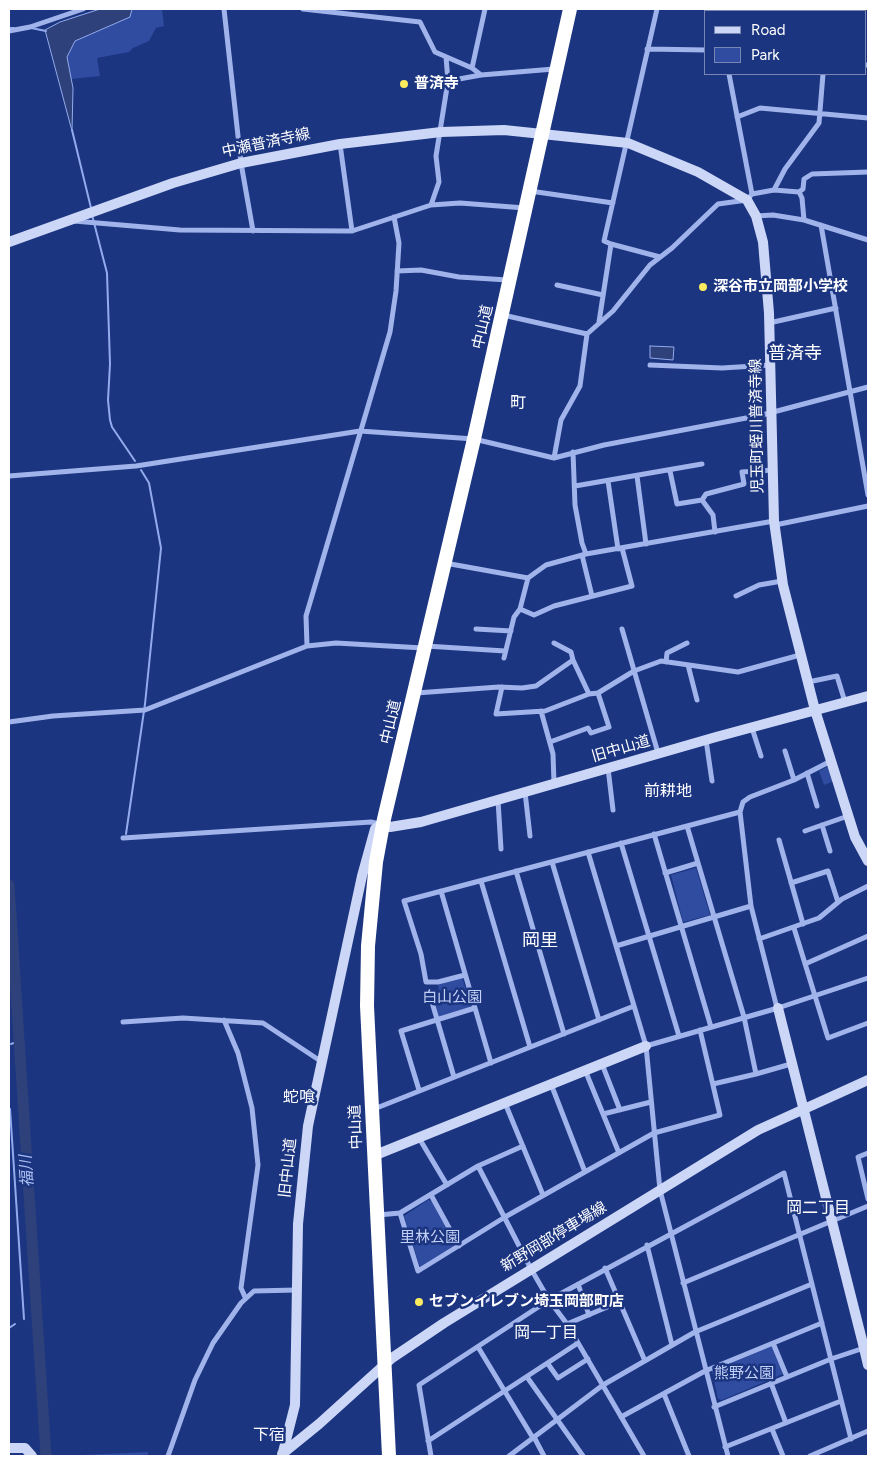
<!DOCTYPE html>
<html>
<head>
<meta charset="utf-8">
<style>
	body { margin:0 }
	#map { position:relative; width:877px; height:1465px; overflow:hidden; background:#1c3581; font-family:Figtree,sans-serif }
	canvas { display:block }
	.frame { position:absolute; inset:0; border:10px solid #fff; pointer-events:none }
	.legend { position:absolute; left:704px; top:10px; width:162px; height:65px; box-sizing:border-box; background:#1c3581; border:1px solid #7786b3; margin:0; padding:6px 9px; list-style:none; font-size:15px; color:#fff }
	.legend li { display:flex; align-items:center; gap:10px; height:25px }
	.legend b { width:25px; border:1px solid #7786b3 }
</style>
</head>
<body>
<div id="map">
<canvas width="877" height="1465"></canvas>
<div class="frame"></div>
<ul class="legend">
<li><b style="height:6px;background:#ccd6f7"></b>Road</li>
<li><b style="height:14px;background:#2f4ca0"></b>Park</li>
</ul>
</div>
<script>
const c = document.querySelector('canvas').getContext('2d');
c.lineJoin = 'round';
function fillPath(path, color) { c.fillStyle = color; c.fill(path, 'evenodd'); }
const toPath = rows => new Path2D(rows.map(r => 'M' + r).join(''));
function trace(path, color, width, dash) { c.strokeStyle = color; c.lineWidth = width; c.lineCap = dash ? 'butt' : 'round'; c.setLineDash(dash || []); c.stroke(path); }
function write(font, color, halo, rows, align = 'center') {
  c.font = font + ' Figtree,"Noto Sans JP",sans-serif'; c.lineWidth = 5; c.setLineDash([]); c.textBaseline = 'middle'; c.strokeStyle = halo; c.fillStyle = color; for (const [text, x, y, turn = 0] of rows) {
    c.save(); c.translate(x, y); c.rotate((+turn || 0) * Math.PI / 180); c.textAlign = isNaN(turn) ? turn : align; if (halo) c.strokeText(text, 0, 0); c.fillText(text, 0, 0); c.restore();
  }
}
fillPath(toPath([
	[132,9,162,9,164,26,156,28,149,41,133,48,129,52,97,58,100,76,71,79,67,57,75,41,130,17],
	[829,766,834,781,824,785,819,771],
	[696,868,710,915,683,922,671,875],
	[462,977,471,1007,439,1017,432,991,439,990,438,985],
	[428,1200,432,1201,455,1245,420,1267,404,1216],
	[772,1346,783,1374,722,1400,718,1399,712,1371],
	[148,1452,148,1456,59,1456]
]), '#2f4ca0');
const water = toPath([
	[100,9,132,9,130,17,75,41,67,57,73,88,72,131,45,30,60,22,100,9],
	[650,346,674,347,673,360,650,358,650,346]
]);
fillPath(water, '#2e417a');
trace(water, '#93abec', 1);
trace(toPath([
	[9,28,14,28],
	[31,28,46,31],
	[72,130,91,208],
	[92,215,107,273,110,364,108,400,110,420,112,427,135,461],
	[126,834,145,704,161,548,149,483,141,470],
	[11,1044,19,1041],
	[10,1109,24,1319],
	[9,1328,15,1324]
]), '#93abec', 2);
trace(toPath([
	[9,885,46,1456]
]), '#2e417a', 11);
trace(toPath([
	[224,9,241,163,253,231],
	[303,9,420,22,435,52,472,68,481,75],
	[725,9,725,11],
	[9,31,30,27,83,9],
	[647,49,706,50],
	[866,65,868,65],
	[472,68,485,9],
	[448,81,481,75,554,69],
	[737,117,760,108,868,118],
	[340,144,352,231],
	[774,190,785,169,819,123,823,74],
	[530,191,613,203],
	[799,192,803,189,804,179,812,174,868,172],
	[752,194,774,190,799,192,802,198,804,220],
	[431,205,439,182,436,156,448,81,446,57],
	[756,216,773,215,804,220,868,240],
	[74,221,180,230,352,231,431,205,460,203,525,208],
	[821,225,868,495],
	[611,244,604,241,657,9],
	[397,271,421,270,459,277,508,280],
	[557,285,603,295],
	[503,315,587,334],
	[599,322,611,244,660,257],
	[769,323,836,308],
	[650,365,722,368,771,365],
	[573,452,575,505,582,543,586,554],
	[554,458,561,420,580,386,587,334,613,311,650,265,672,248,718,204,747,200,752,194,729,74],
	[670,471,677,504,702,500,706,494,744,484,742,472,773,470],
	[9,476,136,466,360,431,474,439,554,458,604,445,762,415,868,387],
	[637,476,646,544],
	[608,481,618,549],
	[575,486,702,464],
	[702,500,713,515,715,532],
	[775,525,868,506],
	[582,555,592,596],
	[445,563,528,578,546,565,586,554,774,521],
	[528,578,520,609,534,615,554,606,632,586,622,548],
	[736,596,759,585,782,581],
	[476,629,511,631],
	[622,629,658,753],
	[554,643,571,652,573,660],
	[307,646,306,616,390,332,396,291,399,243,394,217],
	[426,646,505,651],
	[504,658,514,617,520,609],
	[666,662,667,653,687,643],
	[688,665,697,700],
	[808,682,837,676,845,702],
	[416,693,499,687,522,688,536,686,573,660,589,694,545,711,496,714,502,687],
	[589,694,598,693,634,671,661,661,738,672,800,655],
	[541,711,553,754,554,783],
	[9,722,53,716,145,710,307,646,336,643,423,648],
	[752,728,761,756],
	[706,740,712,781],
	[550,742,588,728,591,733,609,727,598,693],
	[785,751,794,780],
	[608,768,613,810],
	[807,773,817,806],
	[525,792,530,836],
	[498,800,501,849],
	[822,825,830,851],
	[687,826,744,1017,756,1074,713,1084],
	[805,831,848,816],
	[654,834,711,1027],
	[123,838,371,822,380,824],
	[779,840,803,924],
	[621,843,679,1036],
	[588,852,646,1046,660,1190,728,1456],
	[552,862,599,1020],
	[516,871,564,1034],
	[665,873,698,863],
	[481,881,530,1047],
	[791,883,828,871,838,902],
	[441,891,491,1063],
	[794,928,828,1038,868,1023],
	[759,939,819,918,842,899,868,886],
	[616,946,751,906],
	[805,964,868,936],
	[465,975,438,982,426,982,421,954,404,901,740,812],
	[429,992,454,1077],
	[777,1008,751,906,740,812,743,802,750,797,794,780,831,761],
	[224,1020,238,1053,252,1108,258,1165,241,1288,245,1297],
	[123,1022,183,1018,263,1023,322,1062],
	[646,1046,778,1008,868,978],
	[602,1064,620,1110],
	[585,1070,619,1153],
	[756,1074,791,1064],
	[551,1084,585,1172],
	[419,1090,401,1031,475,1008],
	[505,1103,543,1195],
	[374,1109,634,1006],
	[603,1114,651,1102],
	[419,1138,447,1185],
	[868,1153,858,1157,868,1199],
	[478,1166,531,1269,549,1300,567,1324,644,1456],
	[431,1195,459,1246],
	[400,1213,418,1271,505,1217,654,1133,720,1115,700,1030],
	[378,1215,400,1213,478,1166,523,1146],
	[647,1245,672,1345],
	[605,1268,645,1361],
	[683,1283,868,1206],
	[578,1284,589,1315],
	[567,1324,619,1302],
	[773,1343,787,1377],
	[478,1347,533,1438],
	[548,1364,558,1378,588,1359],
	[527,1377,583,1456],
	[771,1383,786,1423],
	[664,1394,689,1456],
	[714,1407,831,1359,864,1348],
	[621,1417,705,1371,822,1323],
	[772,1429,783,1456],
	[534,1437,544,1456],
	[428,1441,578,1343],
	[725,1447,841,1401],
	[168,1456,195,1380,213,1343,241,1303,254,1291,296,1290],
	[431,1456,419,1385,549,1300,784,1173,851,1439],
	[509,1456,603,1385,695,1332,812,1284],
	[810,1456,868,1431]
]), '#a0b3ea', 5);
trace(toPath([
	[9,242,173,183,241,163,340,144,441,132,504,130,628,143,698,172,747,200,756,216,763,242,769,313,774,521,783,585,815,710,855,837,868,861],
	[778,1008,864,1348,868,1346],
	[373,1156,646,1046],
	[864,1348,868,1365],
	[9,1448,25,1448,32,1456],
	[282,1454,319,1424,392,1358,444,1323,758,1130,868,1080],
	[282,1456,295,1405,298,1224,308,1126,362,876,375,829,380,825,390,827,421,822,716,737,868,696]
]), '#ccd6f7', 10);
trace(toPath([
	[389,1456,367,1006,368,946,376,862,384,819,474,439,570,9]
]), '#fff', 14);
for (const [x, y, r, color] of [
	[404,84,5,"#fbeb5e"],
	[703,287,5,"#fbeb5e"],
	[419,1302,5,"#fbeb5e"]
]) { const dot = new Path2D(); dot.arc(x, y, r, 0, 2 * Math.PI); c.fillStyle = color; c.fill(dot); trace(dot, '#1c3581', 2); }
write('bold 15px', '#fff', '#1c3581', [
	["普済寺",414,84],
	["深谷市立岡部小学校",713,287],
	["セブンイレブン埼玉岡部町店",429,1302]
], 'left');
write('15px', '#fff', '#1c3581', [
	["中瀬普済寺線",266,143,-12],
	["中山道",483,327,-77],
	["児玉町蛭川普済寺線",757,426,-91],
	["中山道",391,722,-77],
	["旧中山道",621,749,-16],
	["中山道",356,1127,-92],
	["旧中山道",288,1168,-84],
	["新野岡部停車場線",554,1237,-31]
]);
write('15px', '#c5d2f7', '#1c3581', [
	["白山公園",452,998],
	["里林公園",430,1238],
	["熊野公園",744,1374]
]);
write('16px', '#fff', '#1c3581', [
	["町",518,403],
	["前耕地",668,791],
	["蛇喰",299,1097],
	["岡二丁目",818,1208],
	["岡一丁目",546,1333],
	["下宿",269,1435]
]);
write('italic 16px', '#acbef1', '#1c3581', [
	["福川",27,1171,-94]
]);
write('18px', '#fff', '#1c3581', [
	["普済寺",795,354],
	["岡里",540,941]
]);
</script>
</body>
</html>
